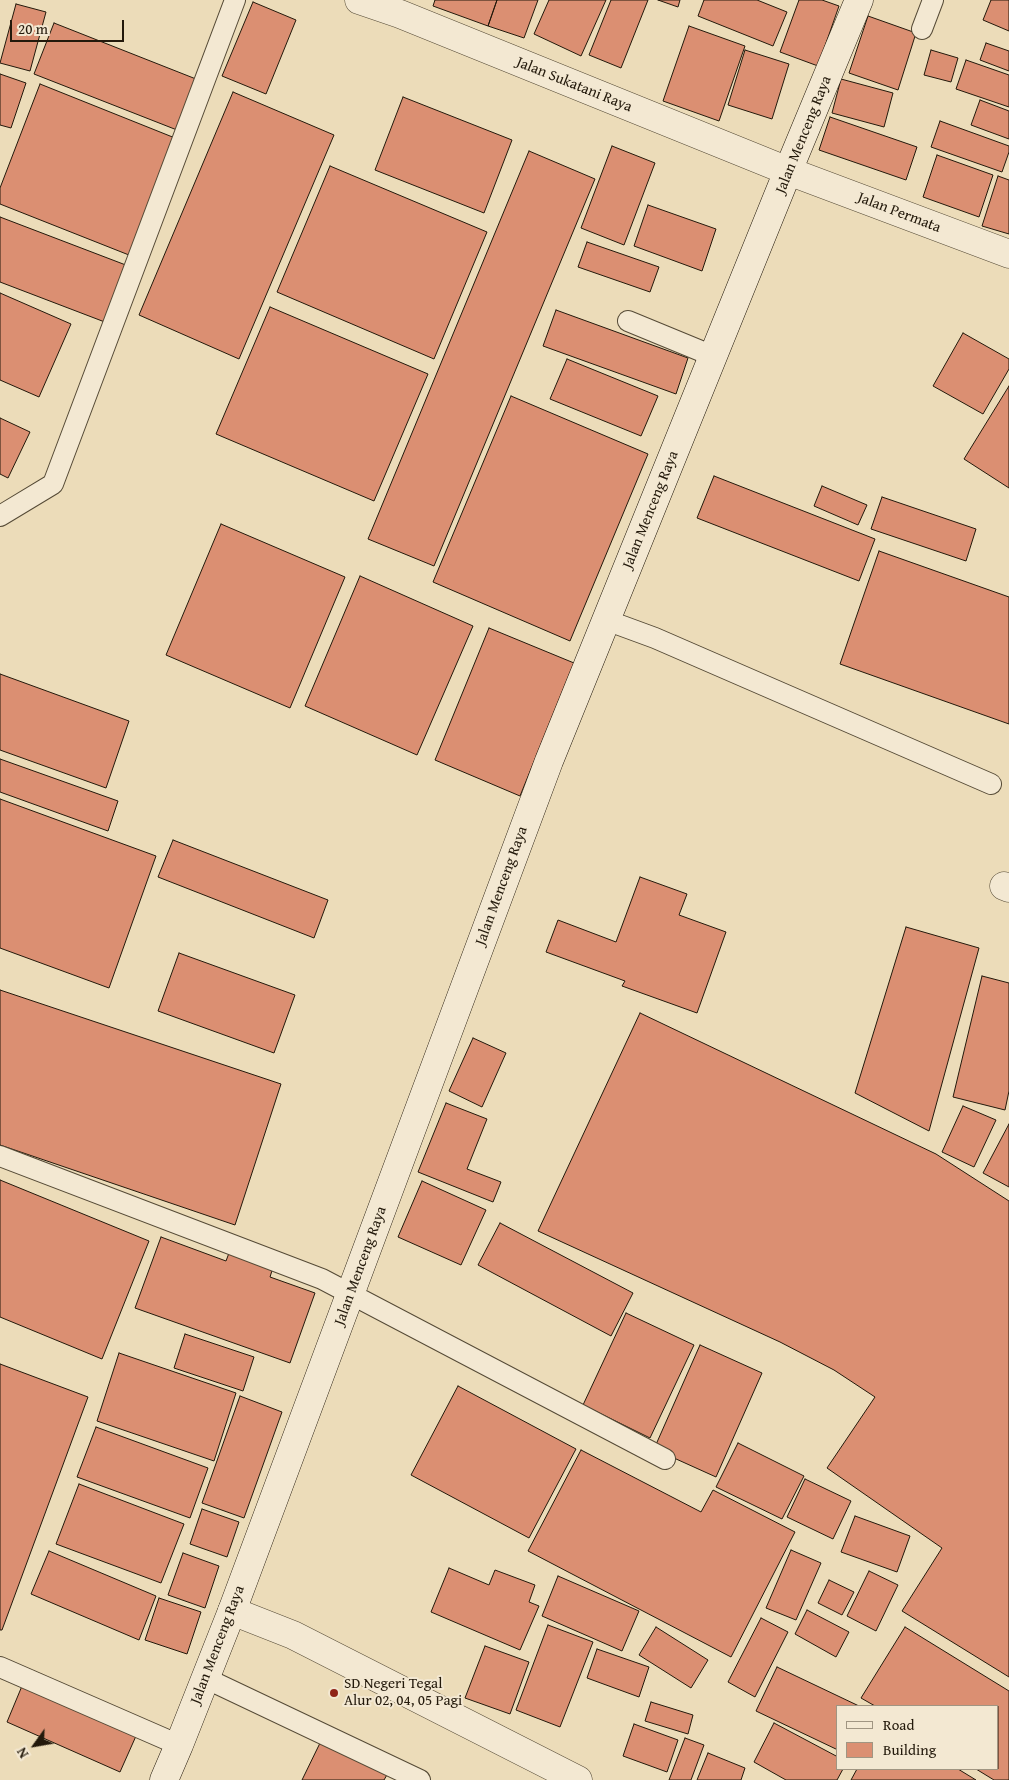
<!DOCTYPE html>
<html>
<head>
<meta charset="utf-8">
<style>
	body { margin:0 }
	#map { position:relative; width:1009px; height:1780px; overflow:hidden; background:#ecdcb9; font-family:"Gentium Book Plus",serif }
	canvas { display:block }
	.legend { position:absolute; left:836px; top:1705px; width:162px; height:65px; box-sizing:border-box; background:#f3e8d2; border:1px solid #a09582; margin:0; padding:6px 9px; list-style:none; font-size:15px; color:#23190b }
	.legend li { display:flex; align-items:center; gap:10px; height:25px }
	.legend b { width:25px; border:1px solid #a09582 }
	.north { position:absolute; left:10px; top:1720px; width:50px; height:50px; -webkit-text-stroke:4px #f3e8d2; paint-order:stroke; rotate:238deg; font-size:14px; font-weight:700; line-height:20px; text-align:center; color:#23190b }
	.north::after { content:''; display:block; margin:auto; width:18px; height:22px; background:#23190b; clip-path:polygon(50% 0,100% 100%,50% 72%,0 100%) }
	.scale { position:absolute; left:10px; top:20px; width:114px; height:22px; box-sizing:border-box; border:2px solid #23190b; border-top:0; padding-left:6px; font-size:15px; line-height:18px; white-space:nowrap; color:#23190b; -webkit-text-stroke:4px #f3e8d2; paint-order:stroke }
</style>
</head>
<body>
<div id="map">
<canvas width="1009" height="1780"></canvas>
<ul class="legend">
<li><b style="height:6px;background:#f3e8d2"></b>Road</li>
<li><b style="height:14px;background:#db8f72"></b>Building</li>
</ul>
<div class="north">N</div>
<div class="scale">20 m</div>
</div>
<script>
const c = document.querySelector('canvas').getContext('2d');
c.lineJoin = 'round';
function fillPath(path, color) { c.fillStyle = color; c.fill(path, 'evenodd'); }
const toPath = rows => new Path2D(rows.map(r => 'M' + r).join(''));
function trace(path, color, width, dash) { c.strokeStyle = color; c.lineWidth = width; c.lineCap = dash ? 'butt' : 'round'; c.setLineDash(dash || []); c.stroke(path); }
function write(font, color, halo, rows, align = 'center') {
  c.font = font + ' "Gentium Book Plus",serif'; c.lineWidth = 4; c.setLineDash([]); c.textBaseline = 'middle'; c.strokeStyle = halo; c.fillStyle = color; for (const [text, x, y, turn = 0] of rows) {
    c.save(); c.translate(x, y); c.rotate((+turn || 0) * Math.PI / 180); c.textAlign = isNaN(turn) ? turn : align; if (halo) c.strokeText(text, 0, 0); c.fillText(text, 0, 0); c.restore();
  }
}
const building = toPath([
	[435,0,497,0,488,26,433,6,435,0],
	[497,0,538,0,524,38,488,26,497,0],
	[549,0,606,0,581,56,534,34,549,0],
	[611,0,648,0,621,68,589,55,611,0],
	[658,0,680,0,678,7,658,0],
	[704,0,757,0,787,12,773,46,698,16,704,0],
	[799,0,822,0,839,6,818,66,780,52,799,0],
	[991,0,1009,0,1009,31,983,20,991,0],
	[253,2,296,20,266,94,222,76,253,2],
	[16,4,46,12,30,71,0,63,16,4],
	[868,16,916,33,898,90,849,73,868,16],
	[54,23,196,79,177,130,34,74,54,23],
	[689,26,745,46,719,121,663,101,689,26],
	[986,43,1009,51,1009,71,980,60,986,43],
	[745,50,789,64,772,119,728,105,745,50],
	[931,50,958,58,951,82,924,75,931,50],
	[966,60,1009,75,1009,107,956,89,966,60],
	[0,74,26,83,11,128,0,125,0,74],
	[841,79,893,93,884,127,832,113,841,79],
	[40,84,180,140,134,257,0,204,0,188,40,84],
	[233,92,334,135,239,359,139,315,233,92],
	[403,97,512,140,484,213,375,170,403,97],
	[980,100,1009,111,1009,139,971,125,980,100],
	[830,117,917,147,906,180,819,150,830,117],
	[940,121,1009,146,1009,152,1002,172,931,147,940,121],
	[612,146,655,163,624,245,581,228,612,146],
	[529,151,595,179,434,566,368,539,529,151],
	[937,155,993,175,979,217,923,197,937,155],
	[330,166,487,232,434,359,277,292,330,166],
	[998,176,1009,180,1009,234,982,226,998,176],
	[648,205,716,229,702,271,634,246,648,205],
	[0,217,131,267,110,324,0,282,0,217],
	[587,242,659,267,650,292,578,267,587,242],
	[0,293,71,324,39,397,0,380,0,293],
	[270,307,428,374,374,501,216,434,270,307],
	[556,310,688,358,676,394,543,346,556,310],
	[963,333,1009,359,1009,369,983,414,933,386,963,333],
	[567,359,658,396,641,436,550,399,567,359],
	[1009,386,1009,488,964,459,1009,386],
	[511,396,648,454,570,641,433,582,511,396],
	[0,418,30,432,8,478,0,474,0,418],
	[714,476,875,539,859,581,697,518,714,476],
	[822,486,867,505,858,525,814,506,822,486],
	[882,497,976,529,966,561,871,529,882,497],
	[221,524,345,577,290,708,166,655,221,524],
	[879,551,1009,597,1009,724,840,664,879,551],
	[360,576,473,626,417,755,305,706,360,576],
	[489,628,574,663,520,796,435,760,489,628],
	[0,674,129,721,106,788,0,750,0,674],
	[0,759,118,801,108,831,0,792,0,759],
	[0,799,156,856,109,988,0,948,0,799],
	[173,840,328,900,314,938,158,877,173,840],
	[640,877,687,894,679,915,726,932,697,1013,622,986,625,981,546,952,558,920,616,942,640,877],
	[906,927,979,948,929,1131,855,1093,906,927],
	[179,953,295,995,274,1053,158,1011,179,953],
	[982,976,1009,983,1009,1091,1005,1110,953,1097,982,976],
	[0,990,281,1084,235,1225,0,1145,0,990],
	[640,1013,936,1154,1009,1201,1009,1677,902,1611,942,1548,827,1468,875,1397,834,1370,780,1342,538,1231,640,1013],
	[473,1038,506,1053,482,1107,449,1091,473,1038],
	[446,1103,487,1119,467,1169,501,1182,493,1202,418,1172,446,1103],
	[963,1106,996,1120,974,1167,942,1152,963,1106],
	[1009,1124,1009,1187,983,1173,1009,1124],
	[0,1180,149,1241,102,1359,0,1317,0,1180],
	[422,1181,486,1210,461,1265,398,1237,422,1181],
	[500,1223,633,1293,611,1336,478,1265,500,1223],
	[161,1237,226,1261,232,1245,275,1261,270,1277,315,1293,290,1363,135,1308,161,1237],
	[626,1313,694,1345,650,1438,583,1405,626,1313],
	[185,1334,254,1357,243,1391,174,1368,185,1334],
	[700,1345,762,1373,716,1477,654,1449,700,1345],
	[119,1353,236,1393,214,1461,97,1421,119,1353],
	[0,1364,88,1397,2,1630,0,1630,0,1364],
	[458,1386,576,1449,529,1538,411,1475,458,1386],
	[240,1396,282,1412,244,1518,202,1503,240,1396],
	[96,1427,208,1468,190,1518,77,1477,96,1427],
	[738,1443,804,1476,782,1519,716,1487,738,1443],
	[581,1450,701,1512,713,1490,795,1532,731,1657,528,1551,581,1450],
	[805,1479,851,1501,833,1539,787,1517,805,1479],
	[79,1484,184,1524,161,1583,56,1544,79,1484],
	[202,1509,239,1522,227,1557,190,1544,202,1509],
	[855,1516,910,1536,897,1572,841,1552,855,1516],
	[791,1550,821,1563,796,1620,766,1608,791,1550],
	[49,1551,156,1596,139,1640,31,1594,49,1551],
	[183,1553,219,1566,205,1608,168,1595,183,1553],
	[449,1568,489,1585,495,1570,535,1585,529,1602,539,1606,520,1650,431,1612,449,1568],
	[869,1571,898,1585,876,1631,847,1616,869,1571],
	[558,1576,639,1611,622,1651,542,1616,558,1576],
	[829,1580,854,1592,842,1615,818,1603,829,1580],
	[159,1598,201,1612,187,1654,145,1640,159,1598],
	[807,1610,849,1632,836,1657,795,1634,807,1610],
	[761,1618,788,1632,755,1697,728,1682,761,1618],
	[548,1625,593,1642,560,1727,516,1710,548,1625],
	[656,1627,708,1660,691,1688,639,1655,656,1627],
	[905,1627,1009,1691,1009,1780,994,1780,976,1769,998,1769,998,1706,875,1706,861,1698,905,1627],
	[485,1646,529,1662,510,1714,465,1698,485,1646],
	[597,1649,649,1667,639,1697,587,1678,597,1649],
	[777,1667,859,1706,838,1706,838,1750,756,1711,777,1667],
	[22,1686,136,1736,120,1772,7,1722,22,1686],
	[651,1702,693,1715,688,1734,645,1721,651,1702],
	[774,1723,838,1757,838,1769,843,1769,837,1780,786,1780,754,1762,774,1723],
	[634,1724,678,1740,667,1772,623,1756,634,1724],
	[685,1738,704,1745,691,1780,669,1780,685,1738],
	[321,1741,388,1773,384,1780,302,1780,321,1741],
	[708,1753,745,1768,741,1780,697,1780,708,1753],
	[857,1769,958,1769,976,1780,851,1780,857,1769]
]);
fillPath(building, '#db8f72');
trace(building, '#23190b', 1);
const lane = toPath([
	[922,29,933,0],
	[628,321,713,356],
	[0,516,53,484,235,0],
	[606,620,655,638,991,784],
	[0,1156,322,1279,665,1459],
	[0,1667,179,1745],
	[205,1678,420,1780]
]);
const street = toPath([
	[359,0,400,14,788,171,1009,254],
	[1004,886,1009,888],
	[232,1611,293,1635,578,1780]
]);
const secondary = toPath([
	[164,1780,179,1745,232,1611,549,761,788,171,859,0]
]);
trace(lane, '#554a36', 22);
trace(street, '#554a36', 29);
trace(secondary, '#23190b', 29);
trace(lane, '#f3e8d2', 20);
trace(street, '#f3e8d2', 28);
trace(secondary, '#f3e8d2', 28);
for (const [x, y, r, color] of [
	[334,1693,5,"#8f2418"]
]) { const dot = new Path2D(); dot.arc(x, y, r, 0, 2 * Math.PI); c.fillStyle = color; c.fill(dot); trace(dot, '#f3e8d2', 2); }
write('15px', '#23190b', '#f3e8d2', [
	["Jalan Sukatani Raya",574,85,22],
	["Jalan Menceng Raya",804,135,-68],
	["Jalan Permata",899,213,21],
	["Jalan Menceng Raya",651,510,-68],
	["Jalan Menceng Raya",502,886,-70],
	["Jalan Menceng Raya",361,1266,-70],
	["Jalan Menceng Raya",218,1645,-69]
]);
write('15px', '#23190b', '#f3e8d2', [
	["SD Negeri Tegal",344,1684],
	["Alur 02, 04, 05 Pagi",344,1701]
], 'left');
</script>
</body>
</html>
